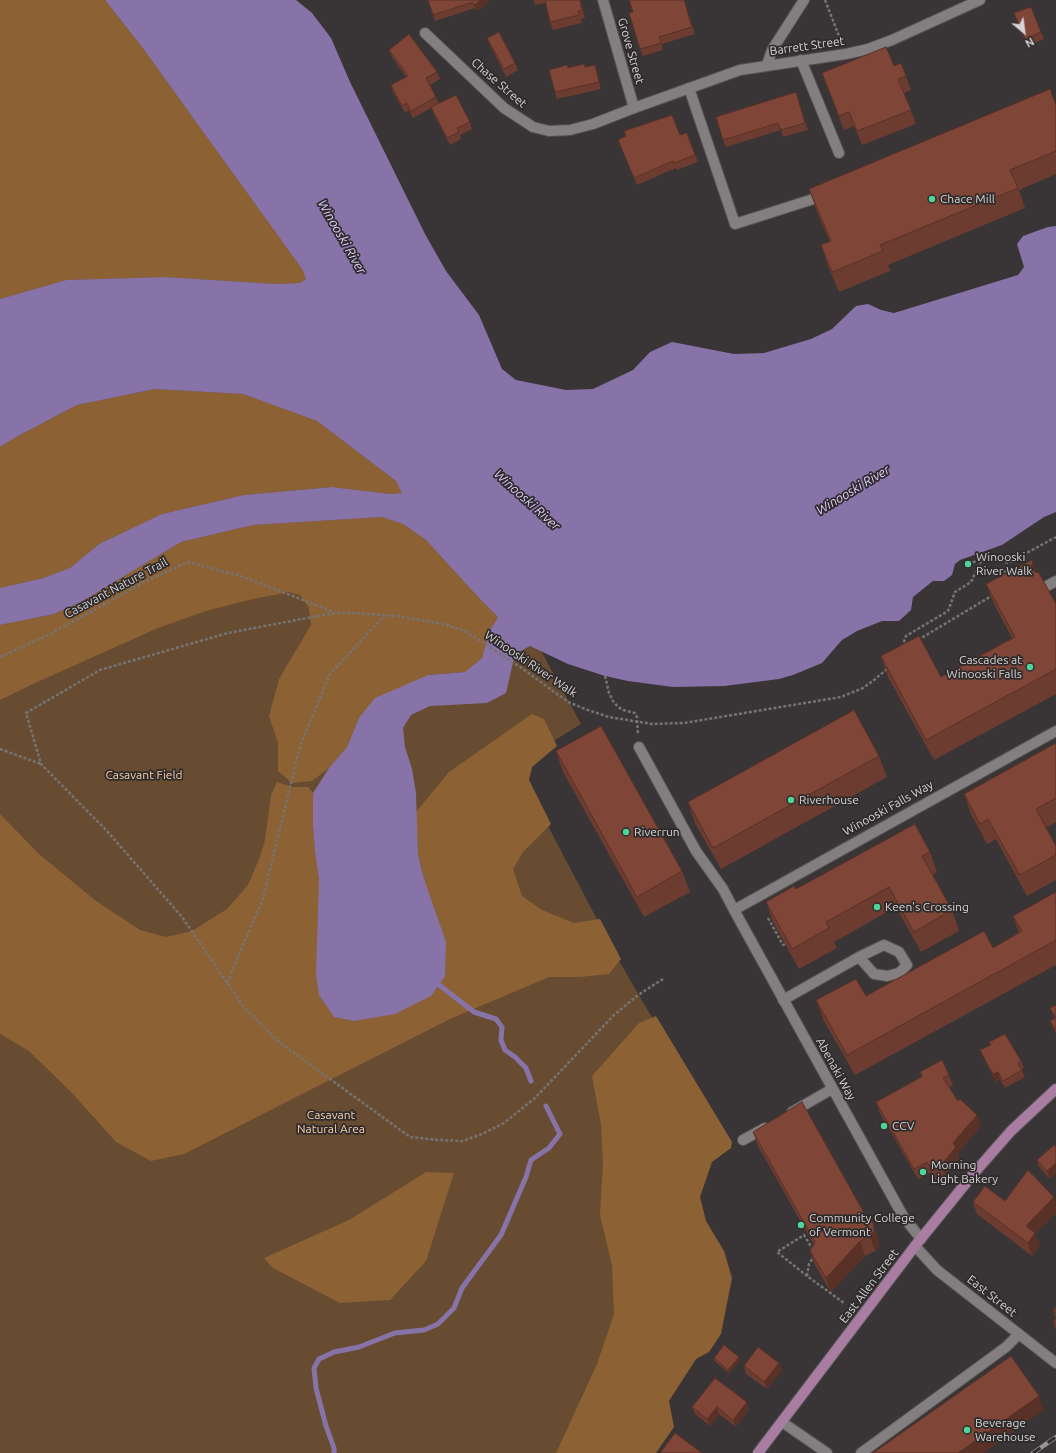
<!DOCTYPE html>
<html>
<head>
<meta charset="utf-8">
<style>
	body { margin:0 }
	#map { position:relative; width:1056px; height:1453px; overflow:hidden; background:#393536; font-family:Ubuntu,sans-serif }
	canvas { display:block }
	.north { position:absolute; left:1004px; top:12px; width:40px; height:40px; -webkit-text-stroke:3px #2f2b2c; paint-order:stroke; rotate:151deg; font-size:11px; font-weight:700; line-height:16px; text-align:center; color:#d5d3d3 }
	.north::after { content:''; display:block; margin:auto; width:14px; height:18px; background:#d5d3d3; clip-path:polygon(50% 0,100% 100%,50% 72%,0 100%) }
</style>
</head>
<body>
<div id="map">
<canvas width="1056" height="1453"></canvas>
<div class="north">N</div>
</div>
<script>
const c = document.querySelector('canvas').getContext('2d');
c.lineJoin = 'round';
function fillPath(path, color) { c.fillStyle = color; c.fill(path, 'evenodd'); }
const toPath = rows => new Path2D(rows.map(r => 'M' + r).join(''));
function trace(path, color, width, dash) { c.strokeStyle = color; c.lineWidth = width; c.lineCap = dash ? 'butt' : 'round'; c.setLineDash(dash || []); c.stroke(path); }
function write(font, color, halo, rows, align = 'center') {
  c.font = font + ' Ubuntu,sans-serif'; c.lineWidth = 3.5; c.setLineDash([]); c.textBaseline = 'middle'; c.strokeStyle = halo; c.fillStyle = color; for (const [text, x, y, turn = 0] of rows) {
    c.save(); c.translate(x, y); c.rotate((+turn || 0) * Math.PI / 180); c.textAlign = isNaN(turn) ? turn : align; if (halo) c.strokeText(text, 0, 0); c.fillText(text, 0, 0); c.restore();
  }
}
fillPath(toPath([
	[0,0,157,0,325,255,581,724,518,763,550,830,618,959,647,1009,731,1145,707,1161,634,1453,0,1453]
]), '#674c31');
fillPath(toPath([
	[0,0,105,0,142,47,302,269,306,279,300,283,276,284,165,277,66,280,0,299],
	[155,389,243,394,317,421,396,481,403,493,390,494,332,487,244,495,162,514,99,544,70,568,43,578,0,588,0,447,18,436,77,405],
	[382,517,403,524,426,540,478,597,498,617,489,632,482,658,465,672,428,675,359,718,347,747,329,768,312,781,292,783,278,771,278,743,269,716,279,679,311,625,309,608,300,595,289,592,253,599,206,611,158,628,33,684,0,700,0,625,54,614,81,602,181,542,253,525],
	[532,714,544,719,557,746,532,767,529,780,551,824,523,852,513,869,522,896,542,910,574,923,600,919,621,959,609,974,580,977,549,977,450,1019,184,1154,151,1161,116,1142,72,1093,29,1051,0,1034,0,814,39,854,96,901,140,930,166,937,192,931,227,909,248,885,260,857,265,840,271,795,277,782,292,787,308,787,313,793,313,827,315,852,319,880,319,995,334,1017,354,1021,424,879,418,855,416,812,449,772],
	[656,1016,732,1142,731,1148,712,1162,700,1197,706,1221,724,1251,732,1278,721,1334,709,1352,696,1359,669,1401,674,1427,656,1453,556,1453,597,1364,614,1314,612,1265,600,1215,603,1162,601,1125,592,1076,639,1023],
	[426,1172,454,1173,426,1261,390,1300,340,1303,273,1268,264,1258,349,1220]
]), '#8c6134');
fillPath(toPath([
	[105,0,296,0,312,13,331,38,350,82,425,234,446,271,479,315,502,369,516,380,566,390,593,389,633,370,650,352,672,342,734,354,764,353,811,339,832,329,856,306,868,304,881,310,894,313,1018,275,1024,267,1017,244,1023,236,1048,227,1056,226,1056,512,1044,517,1002,545,960,560,955,564,952,575,944,581,933,581,913,597,911,610,899,621,882,621,857,631,842,640,822,663,793,675,779,679,724,686,673,687,628,681,605,676,568,664,530,646,515,654,506,693,487,703,430,706,411,715,403,728,405,747,412,769,416,793,418,855,424,879,446,942,445,976,431,996,395,1014,354,1021,334,1017,319,995,316,975,319,880,315,852,313,827,313,793,329,768,347,747,359,718,375,698,428,675,465,672,482,658,489,632,498,617,478,597,426,540,403,524,382,517,253,525,181,542,81,602,54,614,0,625,0,588,43,578,70,568,99,544,162,514,244,495,332,487,390,494,402,493,396,481,317,421,243,394,155,389,77,405,18,436,0,447,0,299,66,280,165,277,276,284,300,283,306,279,302,269,142,47]
]), '#8773a8');
trace(toPath([
	[434,981,474,1012,496,1019,502,1027,501,1040,505,1050,515,1057,526,1068,531,1081],
	[334,1453,334,1448,326,1426,316,1388,314,1368,319,1359,334,1352,359,1347,395,1333,424,1330,438,1324,454,1308,462,1288,501,1235,526,1177,531,1160,549,1148,560,1134,546,1106]
]), '#8773a8', 5);
const lane = toPath([
	[801,60,839,153],
	[689,88,735,224,826,195],
	[1045,587,1056,581],
	[639,747,696,851,723,889,734,910],
	[783,1000,859,957,884,945,899,952,907,965,899,973,887,976,874,974,859,957],
	[792,1112,832,1089],
	[743,1140,765,1128],
	[782,1422,827,1453],
	[861,1453,1006,1347,1019,1334]
]);
const street = toPath([
	[425,33,504,108,533,127,549,131,570,130,593,124,634,108],
	[767,65,772,50,804,0],
	[921,1239,903,1216,734,910,1056,731],
	[915,1246,937,1270,1056,1363]
]);
const secondary = toPath([
	[603,0,634,108,740,70,846,54,868,49,892,40,980,0]
]);
const primary = toPath([
	[758,1453,915,1246,975,1172,1011,1131,1056,1089]
]);
trace(lane, '#565354', 12);
trace(street, '#565354', 12);
trace(secondary, '#565354', 12);
trace(primary, '#565354', 12);
trace(toPath([
	[825,0,841,41],
	[968,564,982,559],
	[1002,577,1006,569],
	[918,640,993,595],
	[902,647,906,636,948,611,955,592,971,582,982,559,989,556,1008,563,1056,537],
	[0,657,48,635,100,607,142,583,188,562,241,576,334,612],
	[605,676,609,693,613,701,618,707,623,710,635,713,637,717,638,735],
	[0,749,41,764],
	[768,918,783,945,785,944],
	[663,979,638,995,614,1015,535,1098,504,1123,482,1134,463,1141,438,1140,410,1137,279,1042,243,1006,182,917,107,831,41,764,26,713,100,670,228,633,334,613,355,613,397,616,444,624,467,632,523,669,568,702,585,709,609,717,652,724,684,723,841,697,863,688,874,680,887,669],
	[227,983,263,899,300,746,330,674,385,615],
	[813,1250,804,1235,777,1252,807,1276,844,1303],
	[807,1276,809,1264,814,1256]
]), '#767373', 2.5, [3, 2]);
trace(lane, '#837e7f', 10);
trace(street, '#837e7f', 10);
trace(secondary, '#837e7f', 10);
trace(primary, '#a97da1', 10);
const rail = toPath([
	[1033,1453,1056,1437]
]);
trace(rail, '#979494', 4.5);
trace(rail, '#2f2b2c', 3, [9]);
fillPath(toPath([
	[428,0,489,2,477,11,475,8,435,21],
	[534,0,580,0,585,18,581,19,582,23,553,30,550,22,546,3,535,5],
	[684,0,695,34,662,44,663,50,643,56,640,49],
	[1014,13,1041,32,1044,39,1027,46],
	[487,38,515,63,518,70,506,77,490,45],
	[389,50,437,72,440,79,430,85,436,97,439,104,470,122,472,129,460,135,461,139,450,145,434,115,431,108,413,118,409,110,405,113,393,92,391,85,406,77,392,57],
	[584,64,586,67,597,72,601,89,557,99,555,92,568,68],
	[894,66,906,76,911,90,904,93,916,124,862,145,854,126,844,130,822,73],
	[798,99,808,130,783,137,781,130,726,147,723,140],
	[1056,105,1056,174,1019,190,1025,208,888,265,890,271,839,292,828,266,821,245,830,242,816,209,809,189],
	[687,133,698,162,677,170,676,168,637,185,618,140,680,135],
	[1037,573,1056,604,1056,694,934,760,888,677,881,656,941,677,1012,638,994,604,986,584],
	[1056,743,1056,822,1046,828,1056,846,1056,880,1027,896,996,839,987,844,971,814,964,794],
	[556,751,682,871,690,892,644,917,563,772],
	[879,756,887,777,721,869,695,823,688,802],
	[930,852,937,872,932,875,952,910,959,931,921,952,896,907,834,942,837,948,799,969,773,922,766,902,796,889],
	[1056,892,1056,965,855,1075,824,1021,816,1000,866,996,993,948,1019,933,1013,916],
	[1056,1005,1056,1034,1053,1028,1050,1021,1055,1019,1050,1008],
	[989,1042,1021,1061,1024,1068,1021,1069,1025,1077,1005,1088,1000,1079,996,1082,983,1057,980,1050,990,1045],
	[920,1072,949,1075,953,1085,949,1087,958,1101,977,1115,981,1126,958,1153,959,1158,945,1175,936,1180,931,1172,918,1179,880,1113,876,1102,922,1077],
	[753,1132,863,1211,878,1237,879,1245,875,1251,865,1256,831,1292,815,1265,810,1251,814,1245,758,1146],
	[1056,1147,1056,1173,1050,1179,1039,1167,1037,1160],
	[1054,1197,1056,1203,1056,1213,1035,1234,1040,1246,1032,1256,977,1214,973,1202,1005,1201],
	[1056,1307,1056,1330,1053,1322,1056,1318,1053,1311],
	[714,1358,740,1361,729,1373,715,1362],
	[779,1363,782,1370,767,1389,746,1374,744,1366],
	[715,1378,749,1409,736,1427,719,1414,710,1426,695,1414,692,1407]
]), '#6d3c30');
fillPath(toPath([
	[481,0,488,0,489,2,477,11,474,5],
	[580,0,582,4,585,18,582,10],
	[1033,562,1040,583,1032,570,1031,566],
	[998,1072,1000,1079,996,1082,993,1074],
	[977,1115,981,1126,958,1153,959,1158,945,1175,941,1165,953,1143],
	[1056,1163,1056,1173,1050,1179,1047,1171],
	[1054,1197,1056,1203,1056,1213,1035,1234,1040,1246,1032,1256,1028,1243,1026,1226],
	[873,1223,878,1237,879,1245,875,1251,870,1237],
	[860,1241,865,1256,831,1292,826,1278],
	[739,1357,740,1361,729,1373,728,1370],
	[779,1363,782,1370,767,1389,764,1382],
	[1039,1396,1044,1410,983,1453,958,1453],
	[747,1402,749,1409,736,1427,733,1420],
	[717,1407,719,1414,710,1426,707,1419]
]), '#593127');
const building = toPath([
	[428,0,481,0,474,5,473,2,433,15,428,0],
	[545,0,580,0,582,10,578,11,579,15,550,22,545,0],
	[629,0,684,0,692,27,659,37,661,43,640,49,629,13,633,12,629,0],
	[1031,7,1041,32,1025,39,1014,13,1031,7],
	[499,32,515,63,504,69,487,38,499,32],
	[409,34,437,72,426,78,436,97,411,111,407,103,402,106,391,85,408,76,389,50,409,34],
	[886,47,894,66,901,63,906,76,898,79,911,110,857,131,849,112,839,116,822,73,886,47],
	[584,64,585,67,595,65,599,82,555,92,549,70,567,65,568,68,584,64],
	[1050,89,1056,105,1056,151,1010,170,1018,188,880,245,883,251,832,272,821,245,831,241,809,189,1050,89],
	[796,92,805,123,781,130,778,123,723,140,716,117,796,92],
	[456,95,470,122,457,128,459,132,447,138,431,107,456,95],
	[672,115,680,135,687,133,695,155,674,163,673,161,634,178,618,140,626,136,624,131,672,115],
	[1032,560,1033,562,1031,566,1032,570,1035,572,1039,573,1056,604,1056,669,926,740,881,656,919,636,941,677,1015,637,986,584,1032,560],
	[854,710,879,756,713,848,688,802,854,710],
	[601,726,682,871,637,897,556,751,601,726],
	[1056,743,1056,798,1036,809,1056,846,1056,855,1020,875,988,819,980,824,964,794,1056,743],
	[915,824,930,852,922,856,952,910,914,932,889,887,826,922,829,928,792,949,766,902,794,886,796,889,915,824],
	[1056,892,1056,940,847,1055,816,1000,856,979,866,996,984,931,993,948,1022,931,1013,916,1056,892],
	[1056,1005,1056,1031,1050,1021,1056,1018,1050,1008,1056,1005],
	[1005,1034,1021,1061,1018,1063,1022,1070,1003,1081,998,1072,993,1074,980,1050,991,1045,989,1042,1005,1034],
	[942,1060,949,1075,943,1078,958,1101,960,1099,977,1115,953,1143,956,1147,941,1165,932,1170,927,1162,914,1169,876,1102,923,1076,920,1072,942,1060],
	[802,1102,863,1211,867,1218,873,1223,874,1231,870,1237,860,1241,826,1278,810,1251,815,1242,753,1132,802,1102],
	[1054,1145,1056,1147,1056,1163,1047,1171,1037,1160,1054,1145],
	[1028,1170,1054,1197,1026,1226,1035,1233,1028,1243,973,1202,985,1186,1005,1201,1028,1170],
	[1056,1307,1056,1313,1053,1311,1056,1307],
	[1056,1318,1056,1324,1053,1322,1056,1318],
	[724,1345,739,1357,728,1370,714,1358,724,1345],
	[758,1347,779,1363,764,1382,744,1366,758,1347],
	[1011,1356,1039,1396,958,1453,873,1453,1011,1356],
	[715,1378,747,1402,733,1420,717,1407,707,1419,692,1407,715,1378],
	[675,1433,702,1453,660,1453,675,1433]
]);
fillPath(building, '#7f4638');
trace(building, '#593127', 1);
for (const [x, y, r, color] of [
	[932,199,4,"#50d398"],
	[968,564,4,"#50d398"],
	[1030,667,4,"#50d398"],
	[791,800,4,"#50d398"],
	[626,832,4,"#50d398"],
	[877,907,4,"#50d398"],
	[884,1126,4,"#50d398"],
	[923,1172,4,"#50d398"],
	[801,1225,4,"#50d398"],
	[967,1430,4,"#50d398"]
]) { const dot = new Path2D(); dot.arc(x, y, r, 0, 2 * Math.PI); c.fillStyle = color; c.fill(dot); trace(dot, '#2f2b2c', 1.5); }
write('12px', '#d5d3d3', '#2f2b2c', [
	["Barrett Street",807,46,-8],
	["Grove Street",631,51,74],
	["Chase Street",499,83,41],
	["Casavant Nature Trail",116,588,-28],
	["Winooski River Walk",531,664,34],
	["Winooski Falls Way",888,808,-29],
	["Abenaki Way",836,1069,61],
	["East Allen Street",869,1286,-53],
	["East Street",992,1296,38]
]);
write('12px', '#d5d3d3', '#2f2b2c', [
	["Chace Mill",940,199],
	["Winooski",976,557],
	["River Walk",976,571],
	["Cascades at",1022,660,"right"],
	["Winooski Falls",1022,674,"right"],
	["Riverhouse",799,800],
	["Riverrun",634,832],
	["Keen's Crossing",885,907],
	["CCV",892,1126],
	["Morning",931,1165],
	["Light Bakery",931,1179],
	["Community College",809,1218],
	["of Vermont",809,1232],
	["Beverage",975,1423],
	["Warehouse",975,1437]
], 'left');
write('12px', '#f8d0aa', '#2f2b2c', [
	["Casavant Field",144,775],
	["Casavant",331,1115],
	["Natural Area",331,1129]
]);
write('italic 13px', '#decefe', '#2f2b2c', [
	["Winooski River",342,237,60],
	["Winooski River",853,490,-31],
	["Winooski River",527,500,42]
]);
</script>
</body>
</html>
